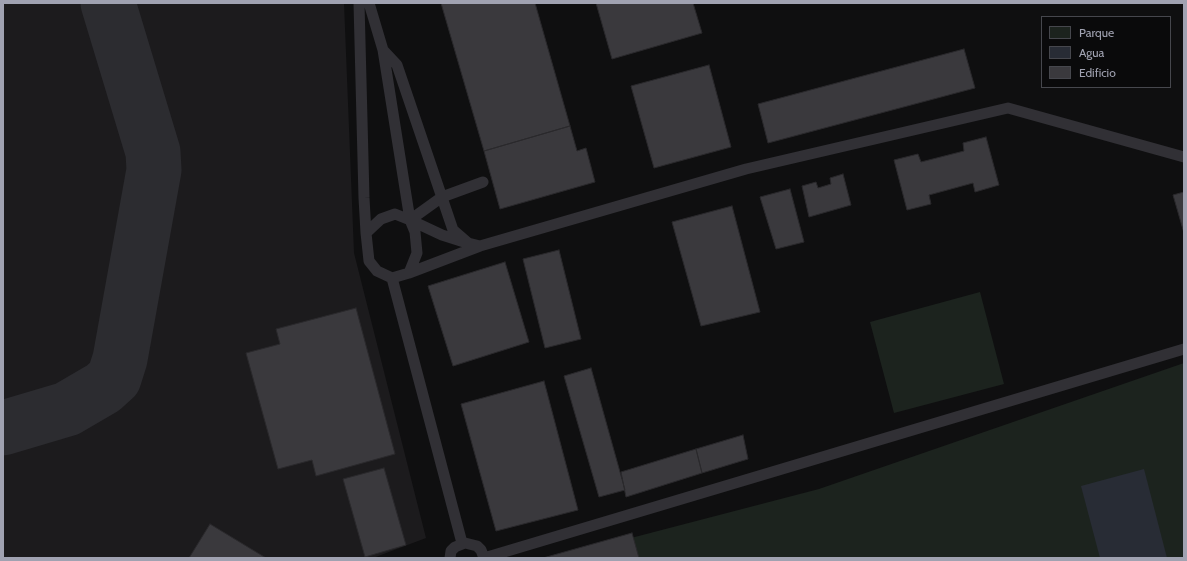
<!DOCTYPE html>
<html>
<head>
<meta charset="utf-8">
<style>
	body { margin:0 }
	#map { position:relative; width:1187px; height:561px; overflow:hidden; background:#0f0f10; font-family:Cabin,sans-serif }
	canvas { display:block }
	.frame { position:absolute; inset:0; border:4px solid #a0a2b1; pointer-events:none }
	.legend { position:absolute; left:1041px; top:16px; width:130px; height:72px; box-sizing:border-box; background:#0a0a0b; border:1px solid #46474d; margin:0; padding:5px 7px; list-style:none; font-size:12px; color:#a0a2b1 }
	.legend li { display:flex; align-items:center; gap:8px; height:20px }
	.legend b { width:20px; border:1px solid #46474d }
</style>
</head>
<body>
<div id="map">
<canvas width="1187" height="561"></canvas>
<div class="frame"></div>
<ul class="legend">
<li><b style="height:11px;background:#1c231e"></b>Parque</li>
<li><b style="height:11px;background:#282c35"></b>Agua</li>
<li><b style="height:11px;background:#3a393d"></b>Edificio</li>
</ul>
</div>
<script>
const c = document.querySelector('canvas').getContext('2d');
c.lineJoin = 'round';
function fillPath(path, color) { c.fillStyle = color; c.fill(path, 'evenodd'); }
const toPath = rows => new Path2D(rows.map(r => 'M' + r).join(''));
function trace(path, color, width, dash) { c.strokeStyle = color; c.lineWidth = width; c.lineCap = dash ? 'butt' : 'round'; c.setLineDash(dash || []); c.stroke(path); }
fillPath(toPath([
	[3,3,344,3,354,253,426,538,373,558,3,558]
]), '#1c1b1d');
fillPath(toPath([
	[980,292,1004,384,894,413,870,322],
	[1184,363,1184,558,611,558,608,544,819,489]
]), '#1c231e');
fillPath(toPath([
	[1144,469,1167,558,1100,558,1081,486]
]), '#282c35');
trace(toPath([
	[3,428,67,409,103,388,114,378,120,359,154,170,153,152,108,3]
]), '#2c2c30', 55);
const building = toPath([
	[441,3,535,3,570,126,484,151,441,3],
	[596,3,693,3,702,33,612,59,596,3],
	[964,49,975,88,768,143,758,104,964,49],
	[709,65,731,147,654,168,631,86,709,65],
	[570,126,577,151,586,148,595,182,500,209,484,151,570,126],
	[986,137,999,185,975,192,973,183,929,195,931,204,907,210,894,160,918,154,921,162,964,151,963,143,986,137],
	[843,174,851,205,809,217,802,186,816,182,818,188,831,184,830,178,843,174],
	[790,189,804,242,776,249,760,197,790,189],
	[1184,192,1184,233,1173,195,1184,192],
	[732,206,760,312,701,326,672,222,732,206],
	[559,250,581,339,545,348,523,259,559,250],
	[505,262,529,342,453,366,428,286,505,262],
	[356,308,395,454,316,476,312,460,278,469,246,353,280,344,276,329,356,308],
	[591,368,625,490,599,497,564,376,591,368],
	[544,381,578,510,496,531,461,404,544,381],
	[743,435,748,459,702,473,696,449,743,435],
	[696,449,702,473,626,497,621,472,696,449],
	[384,468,406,545,365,557,343,479,384,468],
	[210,524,266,558,189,558,210,524],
	[632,533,639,558,543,558,632,533]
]);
fillPath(building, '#3a393d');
trace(building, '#2a292c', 1);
trace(toPath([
	[359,3,364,198,366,233,369,261,377,271,392,278,409,273,417,253,415,232,410,220,395,214,381,219,366,233],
	[369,3,383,50,410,220],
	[383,50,397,65,453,230,468,243,480,246],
	[410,220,442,197,483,182],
	[410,220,442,235,464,242],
	[409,273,480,246,746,169,1008,108,1184,157],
	[392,278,462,543],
	[450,558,451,551,455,547,465,543,477,546,481,550,484,558],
	[484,558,1184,349]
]), '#313035', 11);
</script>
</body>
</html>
